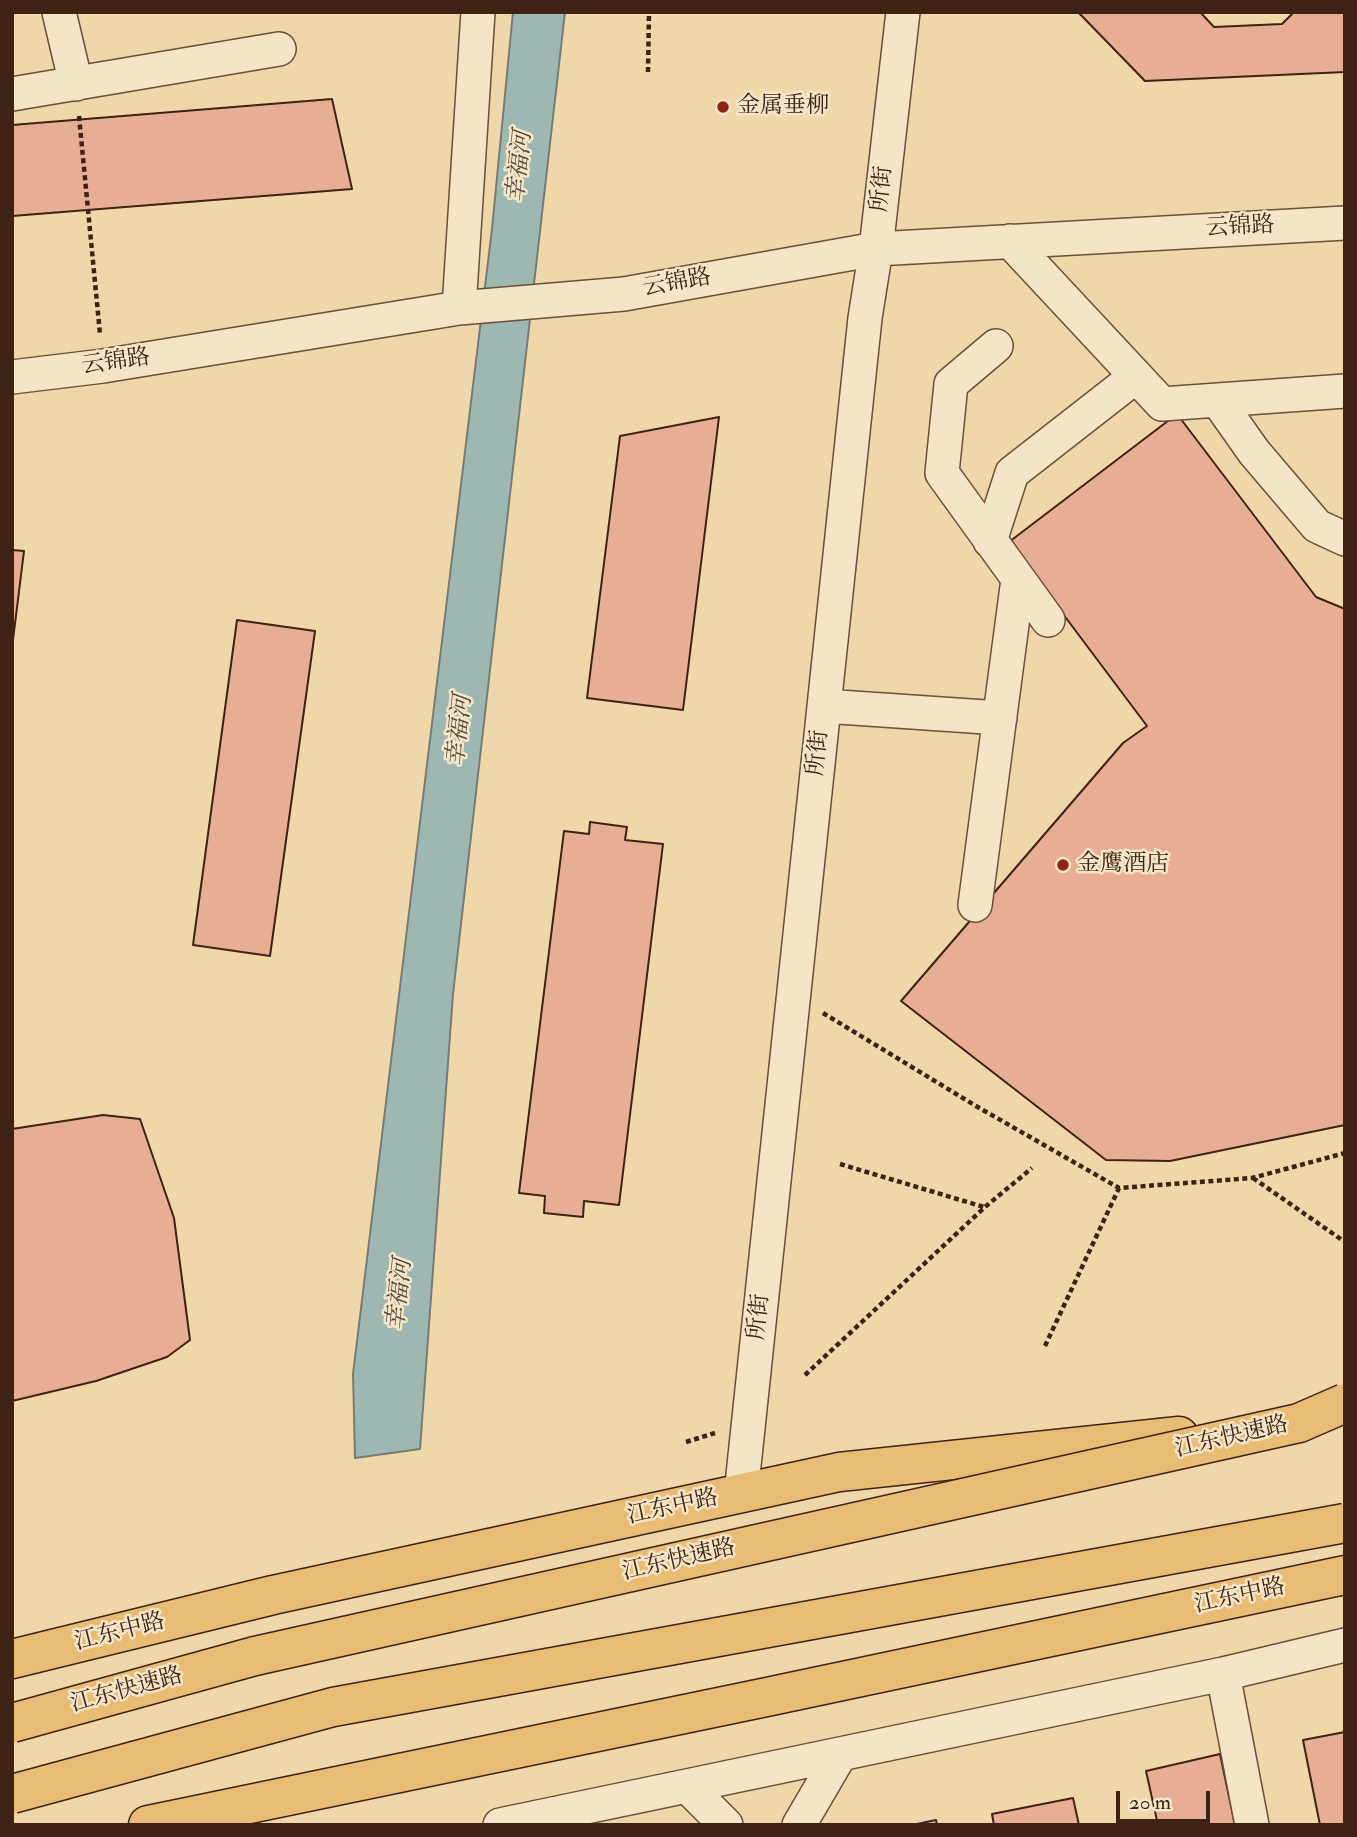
<!DOCTYPE html>
<html>
<head>
<meta charset="utf-8">
<style>
	body { margin:0 }
	#map { position:relative; width:1357px; height:1837px; overflow:hidden; background:#f0d7a9; font-family:"IM FELL Double Pica",serif }
	canvas { display:block }
	.frame { position:absolute; inset:0; border:14px solid #3d2215; pointer-events:none }
	.scale { position:absolute; left:1116px; top:1791px; width:94px; height:32px; box-sizing:border-box; border:4px solid #3d2215; border-top:0; padding-left:9px; font-size:21px; line-height:24px; white-space:nowrap; color:#3d2215; -webkit-text-stroke:5px #f5e5c7; paint-order:stroke }
</style>
</head>
<body>
<div id="map">
<canvas width="1357" height="1837"></canvas>
<div class="frame"></div>
<div class="scale">20 m</div>
</div>
<script>
const c = document.querySelector('canvas').getContext('2d');
c.lineJoin = 'round';
function fillPath(path, color) { c.fillStyle = color; c.fill(path, 'evenodd'); }
const toPath = rows => new Path2D(rows.map(r => 'M' + r).join(''));
function trace(path, color, width, dash) { c.strokeStyle = color; c.lineWidth = width; c.lineCap = dash ? 'butt' : 'round'; c.setLineDash(dash || []); c.stroke(path); }
function write(font, color, halo, rows, align = 'center') {
  c.font = font + ' "IM FELL Double Pica","Noto Serif SC",serif'; c.lineWidth = 5; c.setLineDash([]); c.textBaseline = 'middle'; c.strokeStyle = halo; c.fillStyle = color; for (const [text, x, y, turn = 0] of rows) {
    c.save(); c.translate(x, y); c.rotate((+turn || 0) * Math.PI / 180); c.textAlign = isNaN(turn) ? turn : align; if (halo) c.strokeText(text, 0, 0); c.fillText(text, 0, 0); c.restore();
  }
}
const water = toPath([
	[513,12,565,12,453,994,420,1449,355,1458,353,1374,492,229,513,12]
]);
fillPath(water, '#9db7b2');
trace(water, '#777b73', 2);
const building = toPath([
	[1078,12,1345,12,1345,72,1145,81,1078,12],
	[1200,12,1294,12,1282,24,1214,27,1200,12],
	[332,99,352,189,12,216,12,125,332,99],
	[1177,414,1316,597,1345,609,1345,1125,1170,1161,1106,1160,901,1001,1123,743,1147,726,1009,542,1177,414],
	[719,417,683,710,587,698,620,436,719,417],
	[12,550,24,551,12,648,12,550],
	[237,620,315,631,270,956,193,945,237,620],
	[590,822,627,827,625,840,663,844,619,1205,584,1201,583,1217,544,1213,545,1196,519,1193,564,831,589,834,590,822],
	[103,1115,140,1119,174,1218,190,1340,167,1357,96,1381,12,1401,12,1129,103,1115],
	[1345,1732,1345,1825,1320,1825,1303,1740,1345,1732],
	[1220,1754,1235,1825,1158,1825,1146,1771,1220,1754],
	[1073,1798,1079,1825,994,1825,992,1814,1073,1798],
	[936,1820,937,1825,912,1825,936,1820]
]);
fillPath(building, '#e8ae94');
trace(building, '#3d2215', 2);
const minor = toPath([
	[59,12,76,84],
	[12,94,279,49],
	[1010,241,1162,404,1345,391],
	[459,308,478,12],
	[996,346,951,384,942,473,1048,620],
	[12,377,103,366,459,308,624,294,876,249,1345,223],
	[1218,401,1254,452,1317,526,1345,539],
	[990,541,1012,473,1135,377],
	[824,706,1000,718],
	[975,905,1018,579],
	[741,1494,865,318,876,249,903,12],
	[1223,1674,1252,1825],
	[688,1787,726,1825],
	[500,1825,1223,1674,1345,1645],
	[799,1825,840,1755]
]);
const major = toPath([
	[12,1659,273,1595,839,1472,1179,1436],
	[148,1825,762,1698,1345,1575]
]);
trace(minor, '#6a4f3a', 36);
trace(major, '#3d2215', 41);
trace(toPath([
	[648,72,649,12],
	[79,116,100,334],
	[823,1013,976,1106,1119,1188,1252,1178,1345,1153],
	[840,1164,984,1207],
	[1253,1178,1345,1242],
	[1045,1346,1119,1188],
	[805,1375,985,1207,1032,1168],
	[686,1442,715,1433]
]), '#3d2215', 4.5, [5, 3.5]);
trace(minor, '#f5e5c7', 33);
trace(major, '#e8bc74', 38);
const highwayBridge = toPath([
	[12,1723,255,1656,1299,1423,1345,1403],
	[12,1794,333,1707,1345,1523]
]);
trace(highwayBridge, '#3d2215', 41, []);
trace(highwayBridge, '#e8bc74', 38);
for (const [x, y, r, color] of [
	[723,107,7,"#8f2418"],
	[1063,865,7,"#8f2418"]
]) { const dot = new Path2D(); dot.arc(x, y, r, 0, 2 * Math.PI); c.fillStyle = color; c.fill(dot); trace(dot, '#f5e5c7', 2.5); }
write('23px', '#3d2215', '#f5e5c7', [
	["金属垂柳",737,107],
	["金鹰酒店",1077,865]
], 'left');
write('23px', '#3d2215', '#f5e5c7', [
	["所街",883,189,-84],
	["云锦路",1240,228,-3],
	["云锦路",677,284,-10],
	["云锦路",116,363,-8],
	["所街",819,753,-84],
	["所街",760,1317,-84],
	["江东快速路",1232,1438,-13],
	["江东中路",673,1508,-12],
	["江东快速路",679,1561,-13],
	["江东中路",1240,1597,-12],
	["江东中路",120,1633,-14],
	["江东快速路",127,1691,-15]
]);
write('italic 24px', '#55473c', '#f5e5c7', [
	["幸福河",521,167,-84],
	["幸福河",461,731,-84],
	["幸福河",401,1295,-84]
]);
</script>
</body>
</html>
